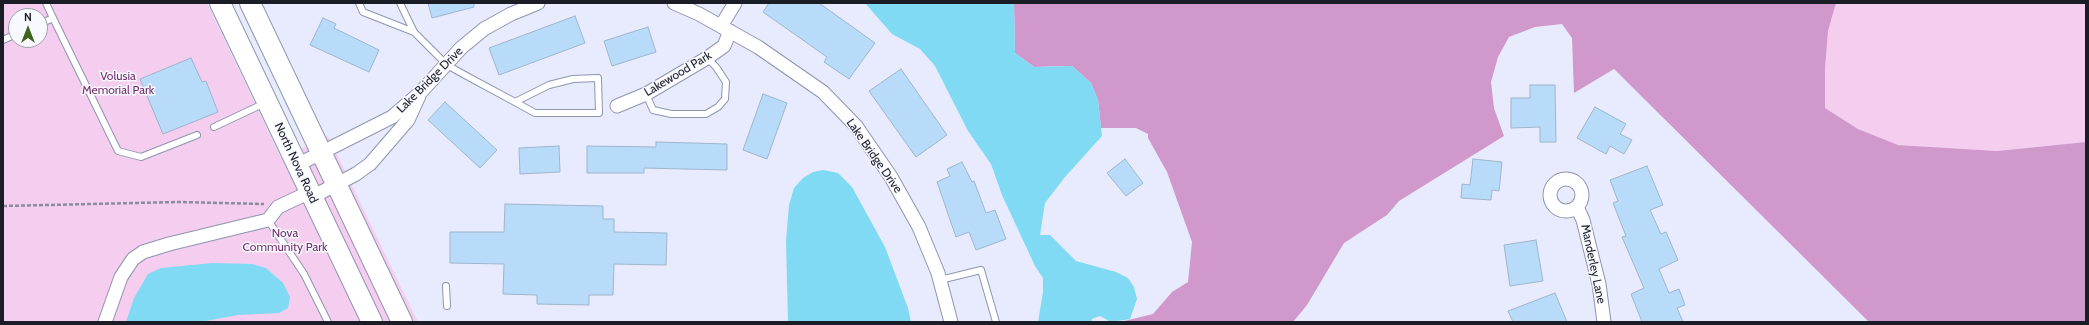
<!DOCTYPE html>
<html>
<head>
<meta charset="utf-8">
<style>
	body { margin:0 }
	#map { position:relative; width:2089px; height:325px; overflow:hidden; background:#e7ebfd; font-family:Cabin,sans-serif }
	canvas { display:block }
	.frame { position:absolute; inset:0; border:4px solid #1a1c26; pointer-events:none }
	.north { position:absolute; left:8px; top:8px; width:40px; height:40px; box-sizing:border-box; background:#f7f9ff; border:1px solid #9fa1a8; border-radius:50%; rotate:0deg; font-size:11px; font-weight:700; line-height:16px; text-align:center; color:#1a1c26 }
	.north::after { content:''; display:block; margin:auto; width:14px; height:18px; background:#3e641e; clip-path:polygon(50% 0,100% 100%,50% 72%,0 100%) }
</style>
</head>
<body>
<div id="map">
<canvas width="2089" height="325"></canvas>
<div class="frame"></div>
<div class="north">N</div>
</div>
<script>
const c = document.querySelector('canvas').getContext('2d');
c.lineJoin = 'round';
function fillPath(path, color) { c.fillStyle = color; c.fill(path, 'evenodd'); }
const toPath = rows => new Path2D(rows.map(r => 'M' + r).join(''));
function trace(path, color, width, dash) { c.strokeStyle = color; c.lineWidth = width; c.lineCap = dash ? 'butt' : 'round'; c.setLineDash(dash || []); c.stroke(path); }
function write(font, color, halo, rows, align = 'center') {
  c.font = font + ' Cabin,sans-serif'; c.lineWidth = 3; c.setLineDash([]); c.textBaseline = 'middle'; c.strokeStyle = halo; c.fillStyle = color; for (const [text, x, y, turn = 0] of rows) {
    c.save(); c.translate(x, y); c.rotate((+turn || 0) * Math.PI / 180); c.textAlign = isNaN(turn) ? turn : align; if (halo) c.strokeText(text, 0, 0); c.fillText(text, 0, 0); c.restore();
  }
}
fillPath(toPath([
	[3,3,207,3,281,158,328,136,418,322,3,322],
	[16,16,40,16,40,40,16,40],
	[1836,3,2086,3,2086,142,1997,151,1898,145,1858,129,1825,108,1825,68,1828,31]
]), '#f4cdef');
fillPath(toPath([
	[1014,3,1836,3,1828,31,1825,68,1825,108,1858,129,1898,145,1997,151,2086,142,2086,322,1869,322,1614,69,1574,93,1572,38,1562,24,1535,27,1509,37,1498,57,1491,82,1494,108,1504,136,1399,201,1387,215,1344,243,1307,305,1293,322,1120,322,1153,314,1172,292,1188,282,1192,242,1167,172,1148,138,1148,134,1136,128,1101,128,1098,100,1091,83,1072,66,1034,67,1015,53]
]), '#d199cb');
fillPath(toPath([
	[865,3,1014,3,1015,53,1034,67,1072,66,1091,83,1098,100,1102,136,1065,177,1045,203,1040,235,1050,235,1076,261,1116,272,1128,278,1134,287,1137,299,1130,319,1111,322,1100,316,1092,319,1091,322,1038,322,1043,292,1043,278,1035,266,1002,195,991,164,968,131,935,66,920,49,892,34],
	[823,170,838,173,852,187,885,247,908,308,911,322,788,322,786,241,789,205,794,188,803,178,813,172],
	[212,263,252,264,266,268,283,283,290,297,288,308,279,313,238,315,200,322,126,322,134,298,148,274,161,268]
]), '#80daf3');
const building = toPath([
	[428,3,474,3,474,7,432,18,428,3],
	[769,3,819,3,875,43,849,79,824,62,827,57,763,12,769,3],
	[575,16,585,43,499,75,489,48,575,16],
	[323,18,336,24,334,28,379,50,369,72,310,45,323,18],
	[648,27,656,52,612,66,604,41,648,27],
	[191,58,202,82,206,81,218,112,163,134,140,79,191,58],
	[901,69,947,135,916,157,869,91,901,69],
	[1530,85,1555,85,1556,142,1540,142,1540,127,1511,128,1511,98,1530,98,1530,85],
	[763,94,787,103,767,159,743,150,763,94],
	[445,102,497,150,480,168,428,120,445,102],
	[1595,107,1626,124,1620,134,1632,140,1624,154,1610,146,1606,154,1577,138,1595,107],
	[656,142,727,144,727,170,644,168,644,173,587,173,587,146,656,147,656,142],
	[559,146,560,172,520,174,519,148,559,146],
	[1125,159,1143,183,1126,196,1107,173,1125,159],
	[1473,159,1502,162,1499,191,1492,190,1491,200,1461,198,1462,184,1470,185,1473,159],
	[962,162,972,182,974,181,986,213,995,210,1006,239,976,250,969,232,956,237,937,182,950,176,947,169,962,162],
	[1647,166,1663,205,1650,210,1661,234,1666,232,1678,260,1659,269,1669,293,1679,289,1685,305,1677,308,1683,322,1642,322,1631,294,1644,288,1622,237,1626,236,1613,203,1618,201,1610,180,1647,166],
	[505,204,603,206,603,219,614,219,614,232,667,233,666,265,614,264,613,295,589,295,589,305,537,304,537,295,503,294,504,264,450,263,450,232,504,232,505,204],
	[1536,240,1543,281,1510,286,1504,245,1536,240],
	[1555,293,1567,322,1513,322,1508,311,1555,293]
]);
fillPath(building, '#b9dbfa');
trace(building, '#9eb5cb', 1);
const service = toPath([
	[359,3,363,12,414,32],
	[400,3,414,32,447,65,463,74,515,102,535,113,599,113,598,78,573,79,549,85,515,102],
	[53,18,118,151,141,157,197,135],
	[40,24,53,18,46,3],
	[3,40,16,34],
	[646,94,653,110,671,114,706,114,718,107,725,99,726,82,716,67,707,58],
	[214,127,265,103],
	[268,220,304,274,328,322],
	[940,280,981,270,996,322],
	[446,286,447,306]
]);
const minor = toPath([
	[674,3,699,14,758,47,823,92,856,126,891,177,919,227,938,273,951,322],
	[721,26,735,3],
	[617,106,646,94,707,58,724,46,730,31],
	[297,165,392,117,420,93,461,48,484,29,511,14,538,3],
	'1550 195a16 16 0 1 1 32 0a16 16 0 1 1-32 0Z',
	[312,197,356,174,370,164,408,120,419,96],
	[1577,207,1583,220,1599,284,1604,322],
	[105,322,121,277,133,259,143,252,169,244,268,220,278,207,310,192]
]);
const primary = toPath([
	[220,3,372,322],
	[250,3,402,322]
]);
trace(service, '#8e95af', 8);
trace(minor, '#8e95af', 15);
trace(primary, '#8e95af', 22);
trace(toPath([
	[3,206,179,202,264,204]
]), '#8a8e9c', 2.5, [4, 2]);
trace(service, '#fff', 6);
trace(minor, '#fff', 13);
trace(primary, '#fff', 20);
write('12px', '#1a1c26', '#f7f9ff', [
	["Lakewood Park",678,74,-31],
	["Lake Bridge Drive",430,80,-45],
	["Lake Bridge Drive",874,156,55],
	["North Nova Road",296,163,65],
	["Manderley Lane",1593,264,78]
]);
write('12px', '#73316f', '#f7f9ff', [
	["Volusia",118,76],
	["Memorial Park",118,90],
	["Nova",285,233],
	["Community Park",285,247]
]);
</script>
</body>
</html>
